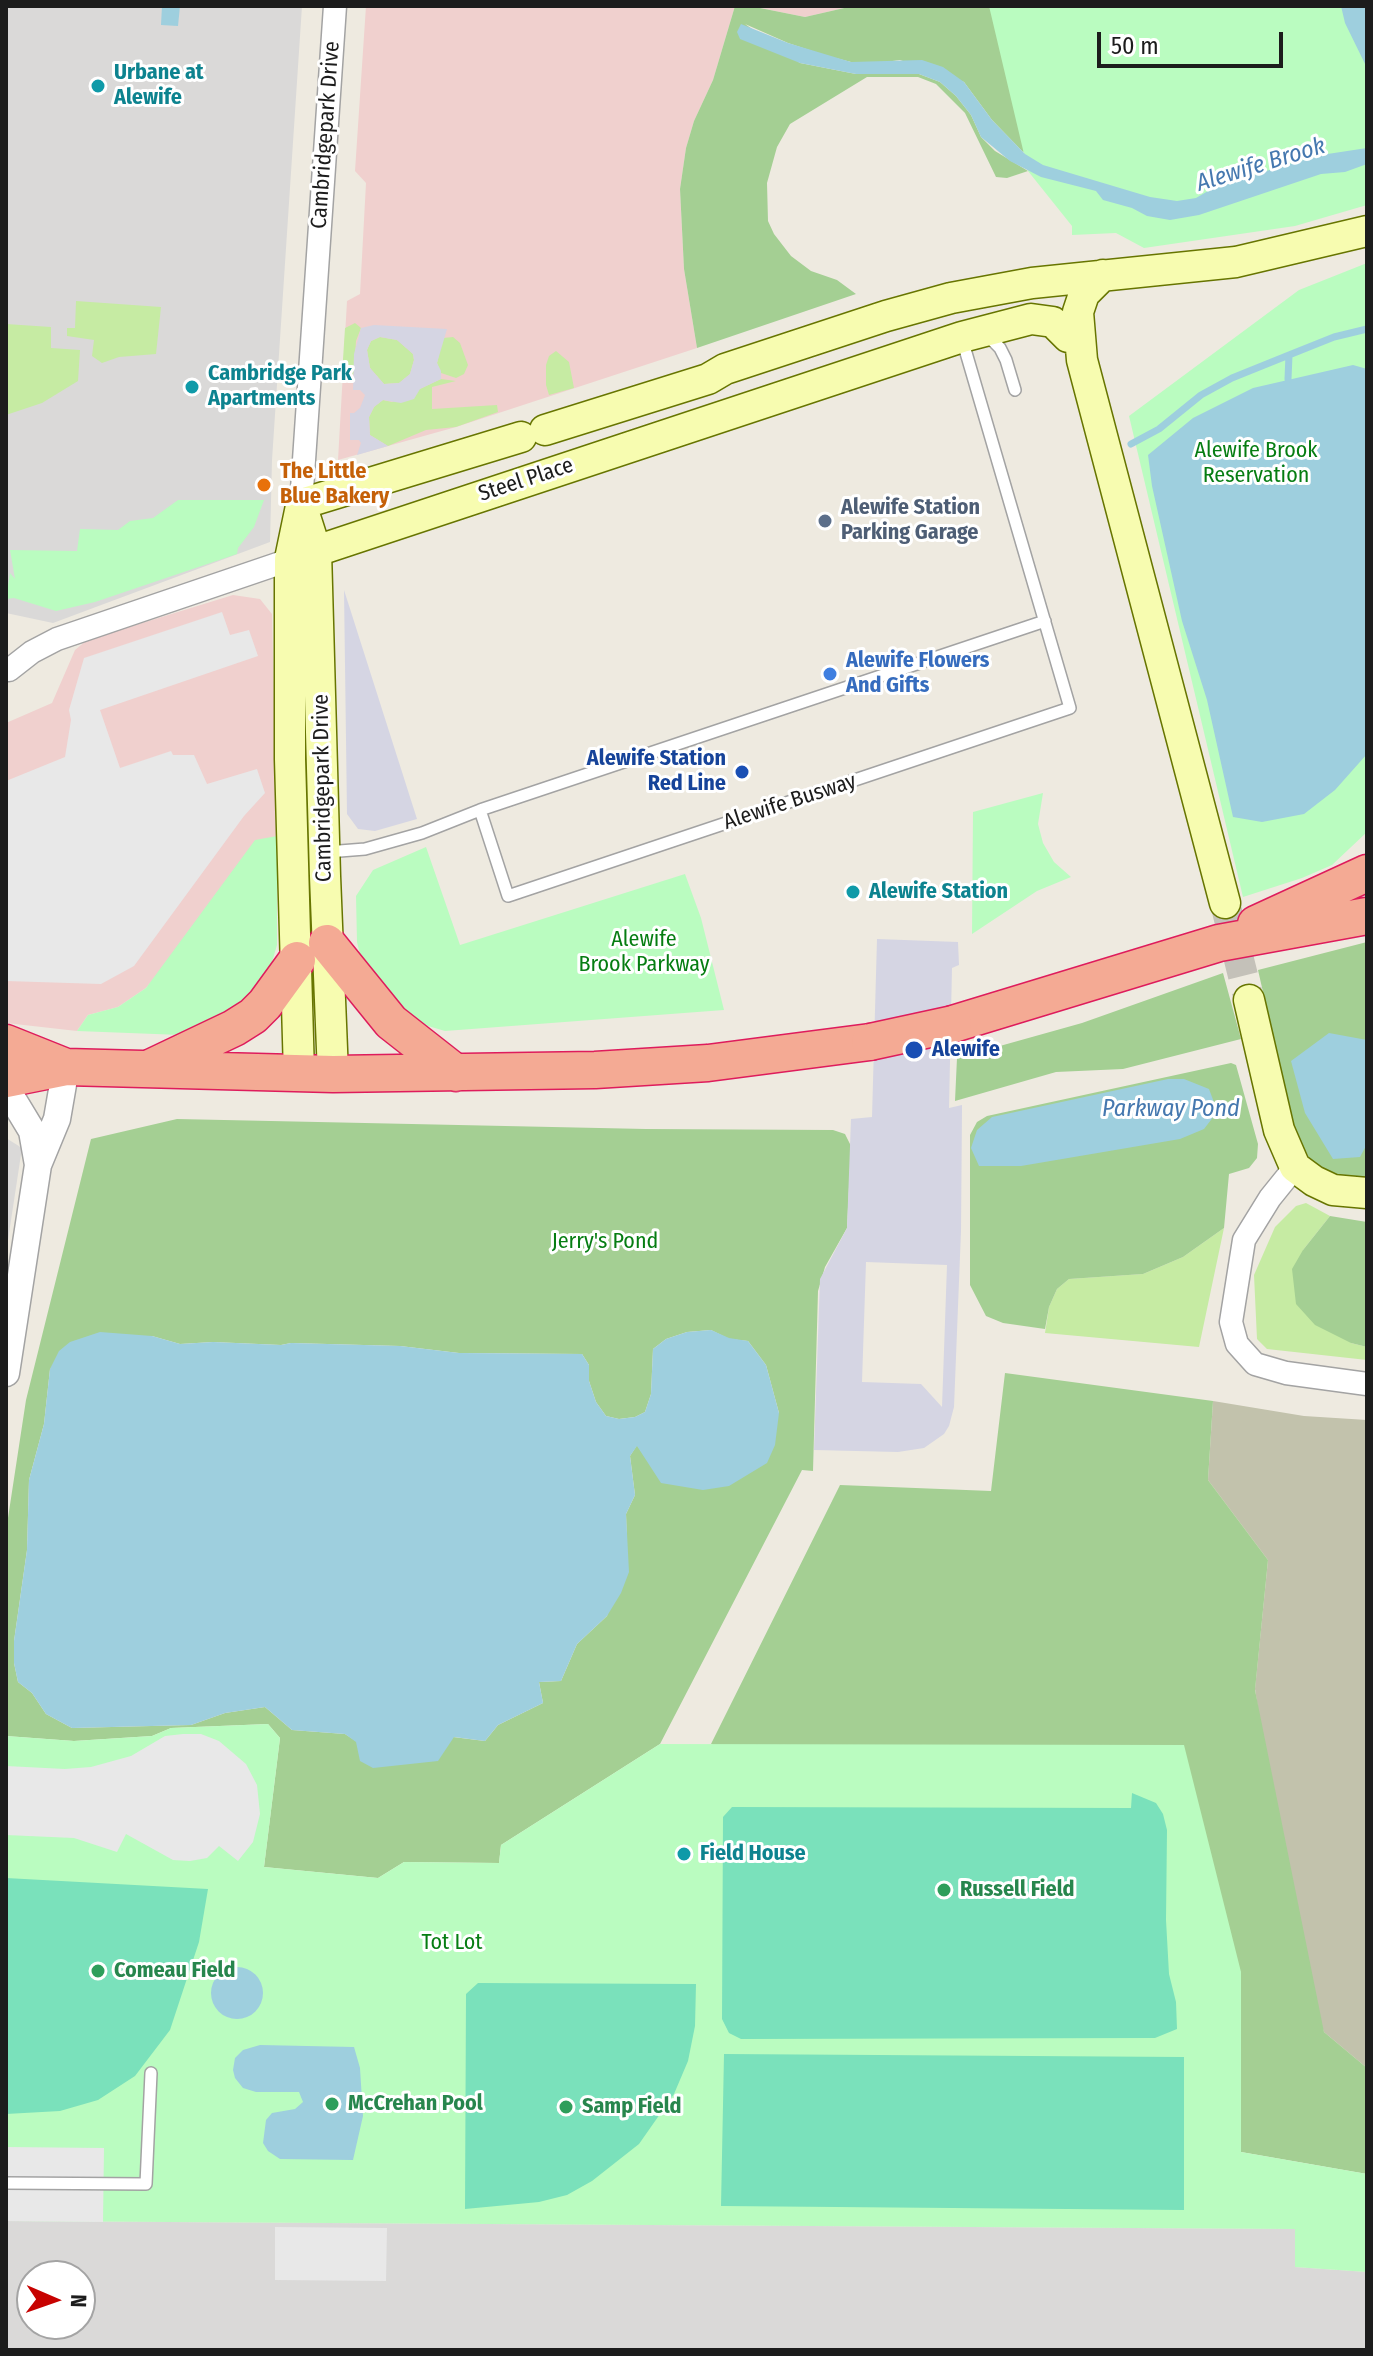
<!DOCTYPE html>
<html>
<head>
<meta charset="utf-8">
<style>
	body { margin:0 }
	#map { position:relative; width:1373px; height:2356px; overflow:hidden; background:#eeeae0; font-family:"Fira Sans Condensed",sans-serif }
	canvas { display:block }
	.frame { position:absolute; inset:0; border:8px solid #1c1c1c; pointer-events:none }
	.north { position:absolute; left:16px; top:2260px; width:80px; height:80px; box-sizing:border-box; background:#fff; border:2px solid #a4a4a4; border-radius:50%; rotate:92deg; font-size:22px; font-weight:700; line-height:32px; text-align:center; color:#1c1c1c }
	.north::after { content:''; display:block; margin:auto; width:28px; height:36px; background:#c70200; clip-path:polygon(50% 0,100% 100%,50% 72%,0 100%) }
	.scale { position:absolute; left:1097px; top:32px; width:186px; height:36px; box-sizing:border-box; border:4px solid #1c1c1c; border-top:0; padding-left:10px; font-size:24px; line-height:28px; white-space:nowrap; color:#1c1c1c; -webkit-text-stroke:6px #fff; paint-order:stroke }
</style>
</head>
<body>
<div id="map">
<canvas width="1373" height="2356"></canvas>
<div class="frame"></div>
<div class="north">N</div>
<div class="scale">50 m</div>
</div>
<script>
const c = document.querySelector('canvas').getContext('2d');
c.lineJoin = 'round';
function fillPath(path, color) { c.fillStyle = color; c.fill(path, 'evenodd'); }
const toPath = rows => new Path2D(rows.map(r => 'M' + r).join(''));
function trace(path, color, width, dash) { c.strokeStyle = color; c.lineWidth = width; c.lineCap = dash ? 'butt' : 'round'; c.setLineDash(dash || []); c.stroke(path); }
function write(font, color, halo, rows, align = 'center') {
  c.font = font + ' "Fira Sans Condensed",sans-serif'; c.lineWidth = 6; c.setLineDash([]); c.textBaseline = 'middle'; c.strokeStyle = halo; c.fillStyle = color; for (const [text, x, y, turn = 0] of rows) {
    c.save(); c.translate(x, y); c.rotate((+turn || 0) * Math.PI / 180); c.textAlign = isNaN(turn) ? turn : align; if (halo) c.strokeText(text, 0, 0); c.fillText(text, 0, 0); c.restore();
  }
}
fillPath(toPath([
	[6,6,302,6,272,460,270,542,53,623,6,613],
	[6,1138,22,1148,6,1253],
	[6,2221,1295,2229,1295,2267,1367,2272,1367,2350,6,2350],
	[32,2276,80,2276,80,2324,32,2324]
]), '#dad9d8');
fillPath(toPath([
	[366,6,735,6,713,80,694,121,686,148,680,189,684,269,697,348,456,427,338,460,347,301,360,294,366,183,355,171],
	[750,6,853,6,805,17],
	[233,595,260,599,272,614,277,836,146,988,118,1007,88,1015,77,1031,6,1023,6,723,52,703,75,650,87,640]
]), '#f0d0ce');
fillPath(toPath([
	[1213,1401,1304,1416,1367,1420,1367,2068,1324,2032,1293,1939,1255,1689,1268,1560,1208,1480]
]), '#c2c2ac');
fillPath(toPath([
	[76,301,161,307,156,354,119,357,102,363,92,356,94,340,67,336,67,328,75,328],
	[355,323,361,328,356,341,354,372,352,379,346,380,342,375,345,328],
	[6,324,51,327,51,348,80,350,78,381,42,403,6,415],
	[380,337,397,340,413,354,414,360,410,374,399,383,384,384,370,368,367,350,371,341],
	[453,337,460,343,468,365,464,374,456,378,441,373,437,363,443,338],
	[556,351,569,362,574,388,549,395,546,385,546,365,549,356],
	[441,379,456,381,432,387,432,409,497,405,498,412,456,427,426,430,388,446,370,435,369,417,374,407,383,400,392,402],
	[1306,1203,1330,1216,1303,1250,1351,1343,1367,1347,1367,1360,1267,1349,1257,1339,1254,1275,1275,1227,1296,1206],
	[1224,1228,1199,1347,1045,1333,1049,1307,1057,1289,1069,1279,1143,1274,1183,1257]
]), '#c6eba3');
fillPath(toPath([
	[735,6,750,6,805,17,853,6,1341,6,1023,152,992,120,964,82,900,60,878,63,851,62,824,55,788,43,745,24,800,63,856,74,919,74,940,82,956,96,971,115,981,137,995,151,1028,171,1007,178,996,177,965,113,936,84,918,77,867,77,790,124,777,147,767,183,768,221,774,234,791,256,811,271,837,280,856,294,697,348,684,269,680,189,686,148,694,121,713,80],
	[1367,942,1367,1178,1342,1179,1315,1167,1296,1137,1258,970],
	[1223,973,1241,1039,1123,1069,1056,1072,955,1101,957,1058,1082,1023],
	[1231,1063,1236,1065,1258,1144,1257,1158,1249,1168,1229,1174,1224,1228,1183,1257,1143,1274,1069,1279,1057,1289,1049,1307,1045,1329,1003,1323,986,1316,970,1285,970,1135,977,1122,987,1116],
	[177,1119,646,1129,833,1130,845,1134,851,1146,847,1228,825,1267,818,1291,813,1471,802,1470,660,1744,501,1845,499,1863,404,1862,378,1878,264,1867,280,1738,268,1724,171,1728,152,1736,74,1741,6,1736,6,1531,26,1400,91,1139],
	[711,1330,729,1339,748,1341,766,1365,779,1413,641,1451,637,1445,630,1456,635,1495,626,1514,627,1543,607,1616,577,1644,561,1681,539,1682,543,1703,498,1725,485,1741,453,1737,356,1741,345,1734,292,1730,265,1707,225,1713,191,1725,72,1728,46,1714,32,1693,18,1682,14,1663,14,1641,27,1550,29,1480,44,1424,50,1369,152,1336,180,1344,213,1342,281,1345,291,1343,400,1346,459,1353,582,1354,589,1365,589,1381,596,1402,606,1416,619,1419,635,1417,645,1412,651,1394,653,1349,666,1339,687,1332],
	[1330,1216,1367,1222,1367,1347,1351,1343,1315,1325,1296,1304,1292,1269,1303,1250],
	[1005,1373,1213,1401,1208,1480,1268,1560,1255,1690,1324,2032,1367,2068,1367,2174,1241,2152,1241,1972,711,1744,840,1485,991,1491]
]), '#a4cf93');
fillPath(toPath([
	[989,6,1367,6,1367,205,1295,226,1144,248,1116,233,1072,235,1072,226,1028,171],
	[1367,263,1367,832,1332,865,1302,878,1243,897,1129,416,1299,290],
	[178,500,264,500,254,527,238,548,237,554,95,602,56,611,14,598,6,599,10,573,15,579,10,550,77,551,80,529,118,530,130,521,153,518],
	[1043,793,1038,824,1043,843,1054,862,1071,877,1037,891,972,934,973,812],
	[277,836,277,945,267,979,248,1005,181,1035,77,1031,88,1015,118,1007,146,988,255,840],
	[426,847,460,945,685,874,701,918,724,1010,445,1031,418,1023,396,1010,363,967,357,942,356,896,373,870],
	[268,1724,280,1738,264,1867,378,1878,404,1862,499,1863,501,1845,660,1744,1184,1745,1241,1972,1241,2152,1367,2174,1367,2272,1295,2267,1295,2229,6,2221,6,1736,74,1741,152,1736,171,1728]
]), '#bafcc0');
fillPath(toPath([
	[1132,1793,1156,1803,1163,1814,1167,1830,1166,1920,1169,1974,1176,2002,1177,2029,1155,2038,741,2039,729,2033,722,2019,723,1817,732,1807,1131,1808],
	[6,1878,208,1889,199,1942,170,2030,135,2076,98,2100,60,2111,6,2114],
	[478,1983,696,1984,695,2026,688,2061,674,2094,639,2144,592,2181,567,2195,539,2202,465,2209,466,1994],
	[724,2054,1184,2057,1184,2210,721,2206]
]), '#7ae1bb');
fillPath(toPath([
	[222,612,230,635,249,630,258,656,100,710,120,768,171,751,173,755,194,755,207,784,257,769,265,793,244,816,134,966,101,984,6,981,6,781,65,757,71,720,69,710,84,658],
	[183,1734,201,1734,219,1741,246,1764,257,1785,260,1814,253,1842,238,1861,219,1846,207,1858,190,1861,173,1860,126,1834,117,1852,74,1838,6,1835,6,1766,65,1769,91,1767,131,1756,165,1736],
	[6,2147,104,2148,103,2222,6,2221],
	[275,2227,387,2228,386,2281,275,2280]
]), '#e8e8e8');
fillPath(toPath([
	[374,325,447,329,437,363,441,371,441,379,420,389,414,399,401,403,383,400,374,407,369,417,370,435,388,446,357,455,361,443,359,440,350,440,350,413,354,413,360,408,365,395,360,390,353,390,354,354,361,328],
	[380,337,397,340,413,354,414,360,410,374,399,383,384,384,370,368,367,350,371,341],
	[344,590,417,819,375,831,358,829,347,814],
	[877,939,958,942,959,965,952,968,949,1108,962,1105,962,1110,961,1231,954,1407,949,1426,944,1434,924,1448,898,1452,814,1450,820,1279,847,1228,851,1119,872,1117],
	[866,1262,947,1265,942,1407,921,1384,862,1382]
]), '#d5d5e3');
fillPath(toPath([
	[162,6,180,6,178,26,161,25],
	[1341,6,1367,6,1367,68,1345,23],
	[741,24,788,43,851,62,922,60,943,67,964,82,992,120,1025,154,1043,165,1150,197,1177,201,1196,198,1215,187,1289,164,1321,155,1367,148,1367,164,1345,172,1321,174,1199,215,1170,220,1147,216,1132,208,1103,200,1096,191,1041,177,1010,161,981,137,971,115,956,96,940,82,919,74,856,74,800,63,740,39,737,32],
	[1353,365,1367,369,1367,754,1335,790,1304,814,1262,822,1233,817,1207,700,1182,621,1152,486,1148,455,1193,418,1253,388],
	[1329,1033,1367,1040,1367,1144,1360,1157,1333,1159,1305,1113,1291,1061],
	[1168,1079,1184,1079,1209,1089,1215,1105,1214,1116,1204,1129,1180,1139,1021,1166,979,1166,971,1148,977,1130,992,1117],
	[711,1330,729,1338,748,1341,766,1365,779,1413,775,1445,767,1463,729,1486,703,1490,661,1483,637,1446,630,1456,635,1495,626,1514,629,1572,621,1593,607,1616,577,1644,561,1681,539,1682,543,1703,498,1725,485,1741,454,1737,438,1761,373,1768,360,1761,356,1742,345,1734,292,1730,265,1707,225,1713,191,1725,72,1728,46,1714,32,1693,18,1682,14,1663,14,1641,27,1550,29,1480,44,1424,50,1369,59,1351,70,1342,100,1332,152,1336,180,1344,213,1342,281,1345,291,1343,400,1346,459,1353,582,1354,589,1365,589,1381,596,1402,606,1416,619,1419,635,1417,645,1412,651,1394,653,1349,666,1339,687,1332],
	'211 1993a26 26 0 1 1 52 0a26 26 0 1 1-52 0Z',
	[260,2045,354,2047,360,2068,363,2116,353,2160,280,2159,268,2151,263,2143,266,2120,272,2113,295,2109,303,2102,299,2092,256,2092,243,2088,235,2078,233,2070,235,2058,243,2050]
]), '#9ecfde');
trace(toPath([
	[1288,379,1289,355,1334,337,1367,329],
	[1131,444,1159,429,1201,395,1232,378,1289,355]
]), '#9ecfde', 7);
trace(toPath([
	[1225,903,1249,1000]
]), '#c4c1b9', 30, [30, 15]);
const service = toPath([
	[987,335,1000,348,1006,360,1015,390],
	[480,810,508,896,1070,708,962,339],
	[327,852,365,849,422,833,480,810,1045,621],
	[6,2183,146,2184,151,2073]
]);
const minor = toPath([
	[301,504,335,6],
	[9,670,32,652,57,639,301,556],
	[1295,1167,1270,1198,1244,1240,1231,1322,1237,1344,1255,1364,1286,1373,1367,1384]
]);
const tertiary = toPath([
	[6,1088,32,1131,38,1165],
	[6,1373,38,1165,57,1119,66,1067]
]);
const secondary = toPath([
	[1103,275,1084,294,1078,312,1082,360,1225,903],
	[545,430,708,379,725,369,886,316,951,298,1032,283,1236,262,1367,231],
	[301,504,316,551,325,876,333,1074],
	[301,504,521,437],
	[316,551,962,337,1031,319,1053,322,1068,337],
	[1249,1000,1279,1130,1295,1167,1314,1181,1333,1190,1367,1193],
	[299,1074,290,759,290,559,301,506]
]);
const trunk = toPath([
	[1256,924,1367,873],
	[327,943,391,1022,456,1073],
	[953,1024,1219,943,1367,916],
	[6,1043,66,1067],
	[152,1067,234,1028,253,1016,265,1004,297,960],
	[6,1079,66,1067,333,1074,595,1070,708,1063,870,1042]
]);
trace(service, '#a3a3a3', 14);
trace(minor, '#a3a3a3', 25);
trace(tertiary, '#a3a3a3', 29);
trace(secondary, '#677500', 33);
trace(trunk, '#de1c5c', 39);
trace(service, '#fff', 11);
trace(minor, '#fff', 22);
trace(tertiary, '#fff', 26);
trace(secondary, '#f7fcb0', 30);
trace(trunk, '#f4aa94', 36);
const trunkBridge = toPath([
	[870,1042,953,1024]
]);
trace(trunkBridge, '#de1c5c', 39, []);
trace(trunkBridge, '#f4aa94', 36);
for (const [x, y, r, color] of [
	[98,86,8,"#0f9aa8"],
	[192,387,8,"#0f9aa8"],
	[264,485,8,"#e8710a"],
	[825,521,8,"#5c6f8a"],
	[830,674,8,"#3f7fe0"],
	[742,772,8,"#1a4fb4"],
	[853,892,8,"#0f9aa8"],
	[914,1050,10,"#1a4fb4"],
	[684,1854,8,"#0f9aa8"],
	[944,1890,8,"#2e9e5b"],
	[98,1971,8,"#2e9e5b"],
	[332,2104,8,"#2e9e5b"],
	[566,2107,8,"#2e9e5b"]
]) { const dot = new Path2D(); dot.arc(x, y, r, 0, 2 * Math.PI); c.fillStyle = color; c.fill(dot); trace(dot, '#fff', 3); }
write('bold 22px', '#0d838f', '#fff', [
	["Urbane at",114,73],
	["Alewife",114,98],
	["Cambridge Park",208,374],
	["Apartments",208,399],
	["Alewife Station",869,892],
	["Field House",700,1854]
], 'left');
write('22px', '#1c1c1c', '#fff', [
	["Cambridgepark Drive",326,135,-86],
	["Steel Place",526,480,-18],
	["Cambridgepark Drive",323,788,-91],
	["Alewife Busway",790,802,-18]
]);
write('22px', '#067d12', '#fff', [
	["Alewife Brook",1256,451],
	["Reservation",1256,476],
	["Alewife",644,940],
	["Brook Parkway",644,965],
	["Jerry's Pond",605,1242],
	["Tot Lot",452,1943]
]);
write('bold 22px', '#c56008', '#fff', [
	["The Little",280,472],
	["Blue Bakery",280,497]
], 'left');
write('bold 22px', '#4e5e75', '#fff', [
	["Alewife Station",841,508],
	["Parking Garage",841,533]
], 'left');
write('bold 22px', '#366cbe', '#fff', [
	["Alewife Flowers",846,661],
	["And Gifts",846,686]
], 'left');
write('bold 22px', '#164399', '#fff', [
	["Alewife Station",726,759],
	["Red Line",726,784],
	["Alewife",932,1050,"left"]
], 'right');
write('bold 22px', '#27864d', '#fff', [
	["Russell Field",960,1890],
	["Comeau Field",114,1971],
	["McCrehan Pool",348,2104],
	["Samp Field",582,2107]
], 'left');
write('italic 24px', '#4578af', '#fff', [
	["Alewife Brook",1261,165,-17],
	["Parkway Pond",1171,1109]
]);
</script>
</body>
</html>
